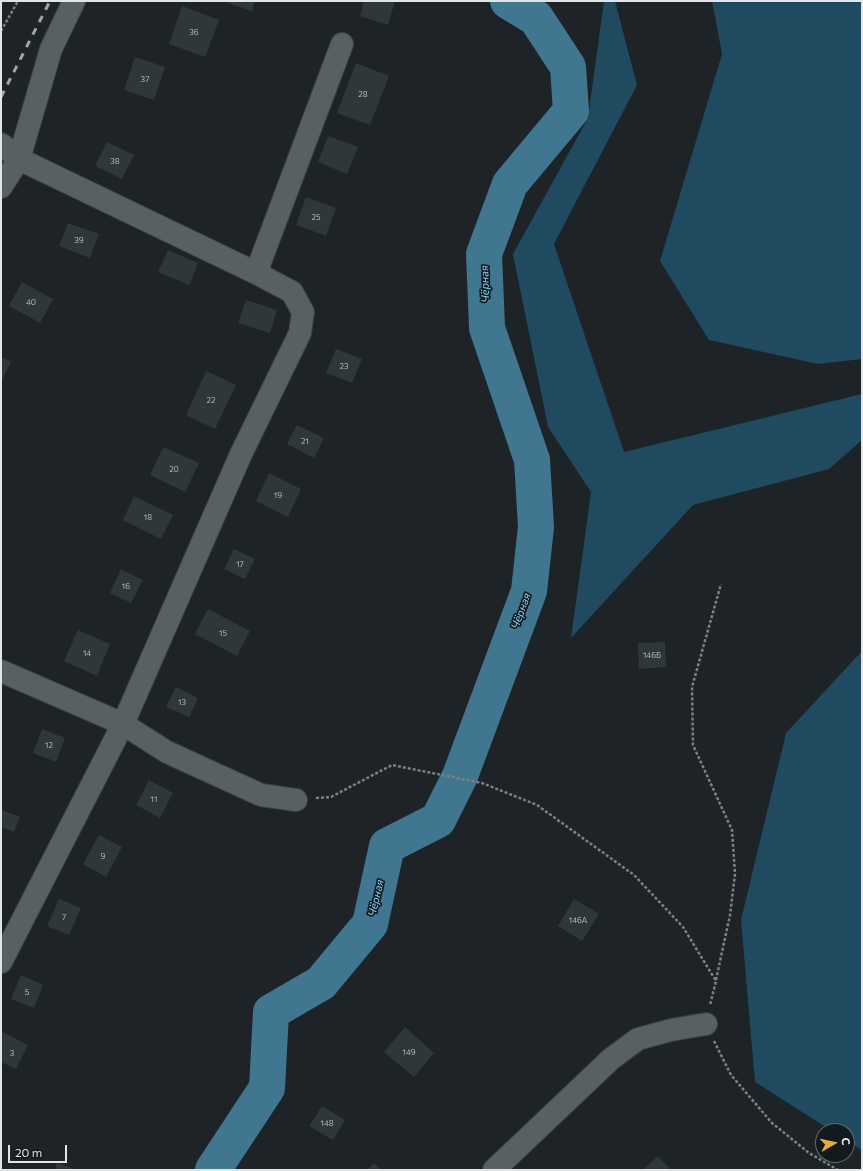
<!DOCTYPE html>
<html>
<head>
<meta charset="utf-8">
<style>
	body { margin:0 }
	#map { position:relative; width:863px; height:1171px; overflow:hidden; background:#1d2327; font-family:Commissioner,sans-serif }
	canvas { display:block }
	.frame { position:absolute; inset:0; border:2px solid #e1e5e8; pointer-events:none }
	.north { position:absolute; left:815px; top:1123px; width:40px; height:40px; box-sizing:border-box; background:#131a1d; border:1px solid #656b6e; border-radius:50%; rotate:81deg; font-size:11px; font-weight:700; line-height:16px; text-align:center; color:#e1e5e8 }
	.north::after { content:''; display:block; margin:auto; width:14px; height:18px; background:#e5ad35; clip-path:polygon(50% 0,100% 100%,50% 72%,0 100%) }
	.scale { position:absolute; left:8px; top:1145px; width:59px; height:18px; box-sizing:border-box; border:2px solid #e1e5e8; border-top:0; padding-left:5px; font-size:12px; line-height:14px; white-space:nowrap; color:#e1e5e8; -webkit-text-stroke:3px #131a1d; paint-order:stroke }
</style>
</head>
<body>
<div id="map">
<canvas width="863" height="1171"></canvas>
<div class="frame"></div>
<div class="north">С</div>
<div class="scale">20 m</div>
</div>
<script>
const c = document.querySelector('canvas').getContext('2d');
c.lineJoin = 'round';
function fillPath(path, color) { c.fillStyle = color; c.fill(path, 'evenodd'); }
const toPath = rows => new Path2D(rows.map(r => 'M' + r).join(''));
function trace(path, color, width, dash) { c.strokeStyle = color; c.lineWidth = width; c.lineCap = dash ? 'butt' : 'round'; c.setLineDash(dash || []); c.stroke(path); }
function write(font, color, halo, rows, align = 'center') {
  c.font = font + ' Commissioner,sans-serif'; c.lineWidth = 3.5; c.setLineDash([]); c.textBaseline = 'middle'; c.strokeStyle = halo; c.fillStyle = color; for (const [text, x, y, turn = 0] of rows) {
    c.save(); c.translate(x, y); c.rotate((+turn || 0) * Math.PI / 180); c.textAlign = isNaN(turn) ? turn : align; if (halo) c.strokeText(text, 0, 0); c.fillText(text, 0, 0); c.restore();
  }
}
fillPath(toPath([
	[604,1,615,1,637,85,554,244,624,452,862,394,862,440,829,469,693,505,571,638,591,492,548,427,513,254,588,118],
	[712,1,862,1,862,359,818,364,709,340,660,261,722,54],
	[862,651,862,1150,847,1141,847,1131,832,1131,755,1082,741,920,786,733]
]), '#1f4a60');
trace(toPath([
	[213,1170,267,1088,271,1012,321,983,370,924,387,846,438,820,460,776,529,591,536,527,532,460,487,328,484,254,510,184,571,111,568,67,536,18,508,1]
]), '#417690', 36);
fillPath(toPath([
	[222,1,255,1,252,11],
	[364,1,395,1,388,25,360,16],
	[182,6,219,20,205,57,169,44],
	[135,57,165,67,154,100,124,90],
	[356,63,389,76,370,125,337,113],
	[328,136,358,147,347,174,318,162],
	[107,142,134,155,122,179,95,166],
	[306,197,336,208,326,236,296,225],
	[68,223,99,234,90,258,59,246],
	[168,250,198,263,189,285,158,272],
	[22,282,53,299,40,323,9,306],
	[246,300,277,310,270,333,238,323],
	[336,349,362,359,352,383,326,373],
	[1,357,11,362,1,382],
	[206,371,236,385,215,429,186,415],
	[297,425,324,438,314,458,287,444],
	[163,447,199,463,185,492,150,475],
	[269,473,301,489,288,517,256,501],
	[134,496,173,515,161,539,123,520],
	[234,549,255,559,245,579,224,569],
	[121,569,143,580,131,603,110,593],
	[208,609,250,631,237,656,195,634],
	[78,630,110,644,97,676,64,661],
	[665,642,666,667,639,669,638,643],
	[176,687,198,698,189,717,166,707],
	[42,729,65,738,56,762,33,753],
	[149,780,173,793,160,818,136,805],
	[2,810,20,817,14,832,1,827],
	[99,835,122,847,106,877,83,864],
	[59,899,81,908,69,935,47,926],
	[574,899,599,914,582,941,558,926],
	[21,975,43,985,34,1008,11,999],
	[405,1027,434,1053,414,1077,384,1052],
	[1,1031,28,1045,16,1069,1,1062],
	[322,1106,345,1120,333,1140,309,1126],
	[658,1156,671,1170,643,1170],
	[57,1163,78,1170,55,1170],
	[374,1163,381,1170,367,1170]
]), '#30373b');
const minor = toPath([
	[1,144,19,159,256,273,292,292,303,312,300,333,241,454,123,724,1,962],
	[1,187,19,159,51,49,74,1],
	[256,273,342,44],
	[1,671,123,724,167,752,261,795,296,800],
	[494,1170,611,1059,638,1039,671,1030,706,1024]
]);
trace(minor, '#3b4044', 24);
trace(toPath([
	[1,31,18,1],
	[316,798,331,797,392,765,482,783,537,805,634,875,683,927,716,981,710,1005],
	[716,980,730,915,735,874,732,830,693,745,692,687,721,584],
	[714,1041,731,1075,772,1123,809,1153,838,1170]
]), '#7c8185', 2.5, [3, 2]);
trace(minor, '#586064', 22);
trace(toPath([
	[1,97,50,1]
]), '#9fa4a7', 3, [7, 7]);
write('8px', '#b5babd', null, [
	["36",194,32],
	["37",145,79],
	["28",363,94],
	["38",115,161],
	["25",316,217],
	["39",79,240],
	["40",31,302],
	["23",344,366],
	["22",211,400],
	["21",305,441],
	["20",174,469],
	["19",278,495],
	["18",148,517],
	["17",240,564],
	["16",126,586],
	["15",223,633],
	["14",87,653],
	["146Б",652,655],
	["13",182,702],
	["12",49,745],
	["11",154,799],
	["9",103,856],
	["7",64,917],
	["146А",578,920],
	["5",27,992],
	["149",409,1052],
	["3",12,1053],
	["148",327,1123]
]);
write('italic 11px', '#82d4ff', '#131a1d', [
	["Чёрная",485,284,-92],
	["Чёрная",521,611,-70],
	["Чёрная",376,898,-77]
]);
</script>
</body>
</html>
